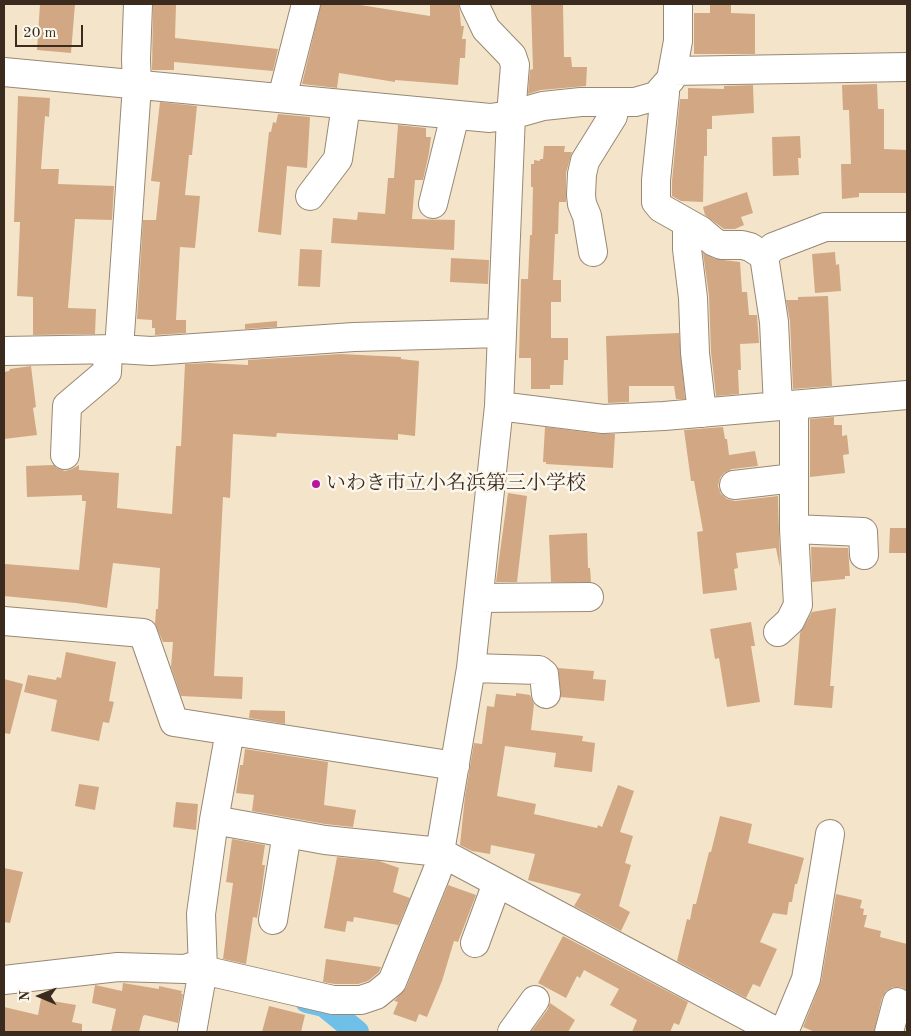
<!DOCTYPE html>
<html>
<head>
<meta charset="utf-8">
<style>
	body { margin:0 }
	#map { position:relative; width:911px; height:1036px; overflow:hidden; background:#f4e5ca; font-family:"Old Standard TT",serif }
	canvas { display:block }
	.frame { position:absolute; inset:0; border:5px solid #3b2a1e; pointer-events:none }
	.north { position:absolute; left:15px; top:971px; width:50px; height:50px; -webkit-text-stroke:4px #fbf7ec; paint-order:stroke; rotate:271deg; font-size:14px; font-weight:700; line-height:20px; text-align:center; color:#3b2a1e }
	.north::after { content:''; display:block; margin:auto; width:18px; height:22px; background:#3b2a1e; clip-path:polygon(50% 0,100% 100%,50% 72%,0 100%) }
	.scale { position:absolute; left:15px; top:25px; width:68px; height:22px; box-sizing:border-box; border:2px solid #3b2a1e; border-top:0; padding-left:6px; font-size:15px; line-height:18px; white-space:nowrap; color:#3b2a1e; -webkit-text-stroke:4px #fbf7ec; paint-order:stroke }
</style>
</head>
<body>
<div id="map">
<canvas width="911" height="1036"></canvas>
<div class="frame"></div>
<div class="north">N</div>
<div class="scale">20 m</div>
</div>
<script>
const c = document.querySelector('canvas').getContext('2d');
c.lineJoin = 'round';
const toPath = rows => new Path2D(rows.map(r => 'M' + r).join(''));
function trace(path, color, width, dash) { c.strokeStyle = color; c.lineWidth = width; c.lineCap = dash ? 'butt' : 'round'; c.setLineDash(dash || []); c.stroke(path); }
function fillPath(path, color) { c.fillStyle = color; c.fill(path, 'evenodd'); }
function write(font, color, halo, rows, align = 'center') {
  c.font = font + ' "Old Standard TT","Noto Serif JP",serif'; c.lineWidth = 5; c.setLineDash([]); c.textBaseline = 'middle'; c.strokeStyle = halo; c.fillStyle = color; for (const [text, x, y, turn = 0] of rows) {
    c.save(); c.translate(x, y); c.rotate((+turn || 0) * Math.PI / 180); c.textAlign = isNaN(turn) ? turn : align; if (halo) c.strokeText(text, 0, 0); c.fillText(text, 0, 0); c.restore();
  }
}
trace(toPath([
	[307,1001,324,1005,357,1032]
]), '#6ec0e9', 24);
fillPath(toPath([
	[40,4,75,4,71,53,37,50],
	[153,4,176,4,175,38,278,49,273,71,174,62,174,70,152,70],
	[321,4,354,4,430,16,430,4,459,4,461,26,464,26,462,39,466,39,465,58,460,58,458,85,395,80,395,82,339,73,337,88,302,84],
	[531,4,563,4,564,57,571,57,572,67,587,67,586,86,541,90,528,94,530,70,533,69],
	[710,4,731,4,731,13,755,14,755,54,694,54,694,13,710,13],
	[877,84,878,109,884,109,884,149,907,150,907,193,859,193,859,197,842,199,841,164,851,164,849,110,843,110,842,85],
	[753,85,754,113,712,116,712,129,707,129,707,156,704,156,703,202,681,201,672,196,672,181,680,99,688,99,688,88,724,89,724,86],
	[18,96,50,98,49,117,45,116,41,169,59,169,58,184,114,186,112,220,75,219,68,308,96,309,95,334,33,335,33,297,17,296,20,222,14,222],
	[160,102,197,106,192,155,189,155,185,195,200,196,195,248,180,247,176,320,186,320,186,333,155,335,155,328,152,328,152,320,137,319,143,220,156,220,160,182,151,181],
	[278,114,310,117,307,168,287,166,281,235,258,232,269,132,271,132,273,122,276,123],
	[398,125,426,128,426,137,431,137,429,153,423,180,415,180,412,219,455,220,454,250,331,243,333,218,357,220,358,212,385,214,388,178,394,178],
	[800,136,801,158,798,158,799,175,773,176,772,137],
	[544,146,565,146,564,152,572,152,566,173,566,202,559,202,558,234,555,234,553,280,561,280,561,302,551,302,551,338,568,338,568,360,564,360,563,385,550,385,550,389,531,389,531,358,519,358,521,279,528,279,530,235,532,235,533,187,531,187,531,164,534,164,534,160,540,161,540,159,543,159],
	[747,192,753,213,741,217,744,225,735,229,724,229,705,215,703,207],
	[300,249,322,250,320,287,298,286],
	[835,252,836,265,839,264,841,291,815,293,812,254],
	[703,253,715,259,740,262,742,292,747,292,749,315,757,315,759,343,740,344,741,370,738,370,739,394,716,396,711,352,709,296],
	[451,258,489,260,488,284,450,282],
	[828,296,832,386,793,389,790,321,786,300,798,300,798,297],
	[277,321,277,327,245,329,245,324],
	[679,333,685,399,676,399,674,386,629,386,629,402,608,403,606,336],
	[341,354,401,357,401,359,419,361,415,436,398,434,398,440,277,433,276,437,233,434,230,498,223,497,214,676,243,677,242,699,181,696,171,667,173,642,163,642,155,624,156,609,158,609,160,568,113,563,107,608,76,603,4,596,5,564,79,570,86,501,82,501,82,495,27,497,26,466,54,465,57,468,65,471,72,469,79,465,79,470,119,473,117,508,172,514,176,446,181,446,185,364,209,363,248,365,248,360],
	[31,366,36,407,33,408,37,435,4,439,4,372,9,371,10,369],
	[834,417,834,425,842,425,842,436,847,435,849,454,843,455,845,473,810,477,810,419],
	[545,427,601,434,615,434,613,468,546,464,546,462,543,462],
	[723,427,725,439,727,439,729,455,755,451,758,466,732,469,724,473,720,478,718,486,721,494,727,499,735,501,778,496,780,568,776,548,736,553,738,568,734,569,737,590,703,594,697,532,703,531,694,481,691,481,684,430],
	[508,493,527,496,517,582,496,582],
	[890,528,907,528,907,553,889,553],
	[587,533,588,568,590,568,591,582,551,582,549,535],
	[811,547,848,548,850,576,845,576,845,579,812,582],
	[836,608,830,686,834,686,832,708,794,705,800,633,812,612],
	[751,622,755,646,751,646,760,702,727,707,719,658,715,659,710,629],
	[66,652,116,662,109,701,114,702,109,723,103,722,99,741,51,731,57,700,24,692,28,675,56,680,57,677,61,678],
	[558,668,594,671,593,679,606,680,604,701,561,697],
	[4,679,23,684,10,734,4,733],
	[516,693,530,695,534,704,531,730,583,736,582,741,595,743,592,772,554,767,556,753,505,746,497,796,536,804,534,814,597,828,598,825,602,827,618,785,634,791,620,832,633,836,625,863,631,865,619,906,630,912,621,931,574,906,581,894,528,880,535,854,491,845,490,854,472,851,460,845,465,796,474,743,482,744,487,706,494,707,496,694,516,696],
	[250,710,285,711,285,724,249,718],
	[245,749,328,762,324,805,356,810,353,827,325,824,252,811,254,795,236,793,240,765,243,765],
	[79,784,99,787,95,810,75,806],
	[176,802,198,804,196,830,173,827],
	[720,816,752,824,748,843,804,858,797,884,795,884,792,902,789,902,787,915,773,913,760,942,777,949,760,987,753,984,746,998,677,961,687,919,690,920,693,904,696,904,709,852,711,852],
	[232,839,265,845,262,865,265,865,262,888,257,918,253,917,246,964,223,959,233,883,226,882],
	[337,857,379,861,399,868,393,892,410,898,396,931,398,925,354,917,353,922,347,921,345,932,324,928],
	[4,868,23,872,10,923,4,922],
	[448,885,476,895,458,942,454,941,442,981,427,1017,419,1014,416,1022,393,1014,398,1002,394,1001,406,988],
	[836,894,862,900,860,908,864,909,863,915,867,915,864,927,881,931,880,937,907,944,907,990,901,987,893,987,886,991,882,998,874,1032,815,1032,803,1027,821,982],
	[563,936,688,1002,679,1025,674,1023,670,1032,632,1032,637,1020,610,1005,619,989,584,970,580,978,577,976,566,998,538,983],
	[326,959,381,967,379,972,368,981,358,984,335,984,323,982],
	[123,983,159,989,159,986,182,991,181,994,183,994,178,1023,145,1015,143,1016,139,1032,111,1032,116,1009,92,1003,95,985,122,991],
	[41,999,76,1005,72,1022,82,1024,82,1032,4,1032,4,1007,38,1015],
	[550,1003,575,1020,568,1032,531,1032,548,1009],
	[269,1006,305,1015,301,1032,262,1032]
]), '#d1a883');
const minor = toPath([
	[673,71,907,67],
	[4,72,490,118,511,115,515,65,512,56,486,29,474,4],
	[664,87,665,93,656,180,656,202,661,208,700,230,714,242,721,245,742,245,750,247,764,256],
	[282,98,306,4],
	[310,196,338,159,346,105],
	[433,204,455,115],
	[687,224,687,249,693,298,695,353,702,413],
	[593,252,587,216,582,204,581,195,582,174,585,161,613,116,615,102],
	[119,349,137,85,136,59,138,4],
	[4,351,119,349,151,351,354,337,502,333],
	[499,406,603,419,664,416,907,395],
	[778,406,774,322,764,256,773,247,825,227,907,227],
	[65,455,67,406,107,372,108,350],
	[734,485,794,478],
	[794,529,863,532,864,555],
	[479,598,589,597],
	[4,621,143,633,174,722,455,766],
	[778,632,790,621,798,605,794,529,794,405],
	[471,668,539,670,544,674,546,694],
	[214,820,325,840,440,852,777,1032],
	[440,852,471,668,499,406,511,115,543,106,581,102,635,102,656,96,671,79,678,41,678,4],
	[273,920,287,833],
	[475,943,497,883],
	[203,970,333,1000,361,1000,376,995,392,982,436,874,443,854],
	[4,980,118,967,185,969,203,963],
	[192,1032,203,970,201,914,214,820,230,731],
	[512,1032,535,1000],
	[784,1032,806,979,830,834],
	[889,1032,897,1002]
]);
trace(minor, '#988874', 30);
trace(minor, '#fff', 28);
for (const [x, y, r, color] of [
	[316,484,5,"#b5179e"]
]) { const dot = new Path2D(); dot.arc(x, y, r, 0, 2 * Math.PI); c.fillStyle = color; c.fill(dot); trace(dot, '#fbf7ec', 2); }
write('20px', '#3b2a1e', '#fbf7ec', [
	["いわき市立小名浜第三小学校",326,484]
], 'left');
</script>
</body>
</html>
